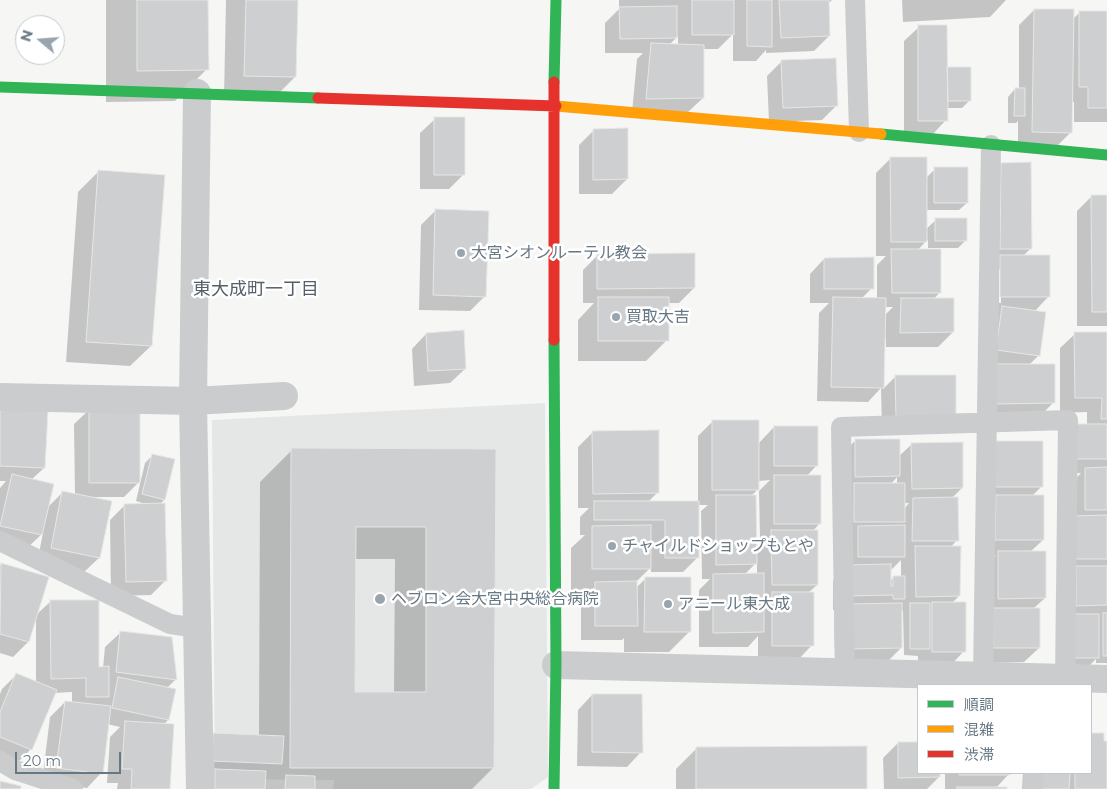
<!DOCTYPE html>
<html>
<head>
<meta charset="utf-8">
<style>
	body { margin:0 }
	#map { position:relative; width:1107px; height:789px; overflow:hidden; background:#f6f6f5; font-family:Montserrat,"Noto Sans JP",sans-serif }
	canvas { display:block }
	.legend { position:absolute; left:917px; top:684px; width:175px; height:90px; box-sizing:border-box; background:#fff; border:1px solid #c2c9ce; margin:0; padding:6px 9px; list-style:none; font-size:15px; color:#677885 }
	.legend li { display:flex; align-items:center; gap:10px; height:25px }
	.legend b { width:25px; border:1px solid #c2c9ce }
	.north { position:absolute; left:15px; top:15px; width:50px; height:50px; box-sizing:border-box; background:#fff; border:1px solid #c2c9ce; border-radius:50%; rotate:288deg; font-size:14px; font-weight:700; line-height:20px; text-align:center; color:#677885 }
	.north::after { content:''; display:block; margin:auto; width:18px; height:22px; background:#99a4ac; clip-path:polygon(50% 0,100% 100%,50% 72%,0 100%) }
	.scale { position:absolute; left:15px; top:752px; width:106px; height:22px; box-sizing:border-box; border:2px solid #677885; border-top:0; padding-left:6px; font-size:15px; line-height:18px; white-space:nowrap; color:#677885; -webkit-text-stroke:4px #fff; paint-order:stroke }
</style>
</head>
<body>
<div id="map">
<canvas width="1107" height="789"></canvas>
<ul class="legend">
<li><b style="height:6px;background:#30b455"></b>順調</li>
<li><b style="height:6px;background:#ff9f0a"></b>混雑</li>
<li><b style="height:6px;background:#e5322d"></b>渋滞</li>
</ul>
<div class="north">N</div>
<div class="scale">20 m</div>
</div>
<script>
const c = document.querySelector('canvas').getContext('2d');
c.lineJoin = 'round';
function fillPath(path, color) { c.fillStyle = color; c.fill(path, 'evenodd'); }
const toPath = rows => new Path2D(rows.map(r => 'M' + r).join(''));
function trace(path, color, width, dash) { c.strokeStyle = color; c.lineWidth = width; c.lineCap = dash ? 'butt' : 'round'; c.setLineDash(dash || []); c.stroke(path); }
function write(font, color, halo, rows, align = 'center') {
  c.font = font + ' Montserrat,"Noto Sans JP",sans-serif'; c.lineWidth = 5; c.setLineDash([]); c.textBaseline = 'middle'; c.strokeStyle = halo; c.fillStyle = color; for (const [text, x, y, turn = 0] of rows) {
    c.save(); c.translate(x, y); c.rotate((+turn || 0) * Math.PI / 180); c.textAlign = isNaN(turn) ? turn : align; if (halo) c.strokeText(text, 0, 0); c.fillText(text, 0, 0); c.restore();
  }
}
fillPath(toPath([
	[545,403,548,777,531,789,333,789,334,780,215,779,212,420]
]), '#e5e6e6');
fillPath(toPath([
	[106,0,207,0,207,69,175,101,106,102],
	[226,0,297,0,295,77,274,98,224,96],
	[619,0,832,0,828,4,829,36,814,51,766,53,766,50,756,61,733,61,733,34,718,49,702,49,703,98,688,112,632,113,637,59,643,53,605,53,605,23,619,9],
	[678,36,678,46,669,45],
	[902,0,1006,0,990,17,903,22],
	[1034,10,1073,19,1079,13,1107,13,1107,122,1074,122,1074,102,1072,102,1071,132,1056,147,1018,147,1018,121,1016,123,1008,123,1008,97,1015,89,1019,89,1019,25],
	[919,27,970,100,962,108,946,108,946,120,932,135,904,135,904,41],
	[782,61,837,105,822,120,769,122,767,76],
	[435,119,464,174,449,189,420,189,420,133],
	[594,130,627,179,612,194,579,194,579,145],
	[891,158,926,178,935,169,967,203,959,210,926,210,926,229,936,220,966,240,958,248,928,248,928,239,917,251,940,292,934,299,953,332,938,347,886,347,886,338,884,338,883,389,896,376,955,376,882,430,881,388,868,402,817,401,819,313,829,303,810,303,810,274,824,259,872,288,861,299,877,299,877,265,886,256,876,256,876,173],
	[885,307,893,307,884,316],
	[1001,164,1030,249,1023,256,1049,296,1034,312,1039,355,1029,365,1054,402,1039,417,981,418,988,322,999,311,986,311,986,179],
	[999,269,1001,269,1001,303,999,303],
	[99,171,151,346,130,366,66,362,78,192],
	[1092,196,1107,196,1107,326,1077,326,1077,211],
	[436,210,485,296,470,311,419,310,421,225],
	[598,255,694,288,679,303,667,303,667,340,646,361,578,361,578,320,594,303,583,303,583,270],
	[426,334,465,369,450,383,414,386,412,349],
	[1075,334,1107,334,1107,663,1096,663,1096,659,1090,665,1067,665,1071,484,1081,473,1062,473,1087,425,1087,412,1060,413,1060,348],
	[0,410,44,468,31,480,47,508,63,492,75,495,74,424,89,410,139,482,124,497,92,497,99,558,84,572,37,563,43,533,26,549,0,543,0,488,6,481,0,481],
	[712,422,758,444,774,427,817,465,806,477,820,523,812,532,817,585,808,593,812,645,798,660,758,661,758,636,748,647,699,647,699,590,710,579,702,579,701,511,708,505,698,505,698,557,683,572,651,572,651,567,636,582,636,588,645,579,690,631,669,652,624,652,624,638,622,640,581,640,581,598,589,590,571,590,571,548,585,535,580,535,580,517,589,508,578,508,578,447,593,432,658,492,648,502,698,502,698,436],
	[770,480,759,491,760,538,765,538,755,548,751,496,758,489,758,481],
	[757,562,757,574,744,575],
	[855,441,898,457,912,444,962,488,951,499,957,540,950,548,959,596,952,603,964,651,950,666,918,666,918,656,904,655,903,611,900,611,901,648,886,663,835,663,834,620,844,610,833,610,833,581,844,569,840,455],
	[897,477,897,484,891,484],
	[904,503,909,503,904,509],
	[901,560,901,578,893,578,890,581,890,571],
	[292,450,495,450,493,768,472,789,201,789,199,749,214,734,259,736,260,482],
	[355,559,395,559,394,693,354,693],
	[153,455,164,500,159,505,166,580,151,595,111,596,110,520,125,505,146,504,136,501,145,463],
	[980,457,1042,486,1032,496,1043,540,1030,552,1045,598,1033,609,1039,648,1024,662,979,663,983,567,996,555,981,555],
	[1,564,36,615,51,601,97,668,103,668,105,647,120,633,176,679,167,688,168,720,163,725,168,789,117,789,118,783,107,783,110,737,120,727,107,724,101,773,87,788,42,782,50,717,65,702,72,703,72,692,54,693,31,749,16,764,0,758,0,694,2,689,17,674,36,682,36,618,28,642,13,657,0,653,0,566],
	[592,695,641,752,627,767,577,766,578,710],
	[1091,734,1103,734,1103,743,1107,743,1107,789,1022,789,1023,773,1091,773],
	[898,743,918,743,918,773,939,773,939,777,927,789,884,789,883,758],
	[697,748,866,789,676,789,676,769],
	[945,773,1009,773,1009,774,995,789,1006,789,945,789]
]), '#0003');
const building = toPath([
	[137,0,208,0,209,70,137,71,137,0],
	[246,0,298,0,296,77,244,76,246,0],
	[692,0,734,0,734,35,692,35,692,0],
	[747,0,772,0,772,47,747,46,747,0],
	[779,0,829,0,830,36,781,38,779,0],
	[677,6,677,38,620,39,619,7,677,6],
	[1034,9,1074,9,1072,133,1032,132,1034,9],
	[1079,11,1107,11,1107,108,1088,108,1088,87,1079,87,1079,11],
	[918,25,947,25,948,121,918,121,918,25],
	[651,43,704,45,704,98,646,99,651,43],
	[836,58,838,106,783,108,781,60,836,58],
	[947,67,971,67,971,101,948,101,947,67],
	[1015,88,1025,88,1025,116,1014,116,1015,88],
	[434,117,465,117,465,175,434,175,434,117],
	[628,128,628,179,593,180,593,129,628,128],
	[890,157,927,157,927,242,891,242,890,157],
	[1031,162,1032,249,1000,249,1001,163,1031,162],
	[934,167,968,167,968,203,934,203,934,167],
	[98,170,165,175,152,346,86,342,98,170],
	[1091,195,1107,195,1107,312,1092,312,1091,195],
	[435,209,489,211,486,297,433,295,435,209],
	[935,218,967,218,967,241,935,241,935,218],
	[891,249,941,249,941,293,892,293,891,249],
	[695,253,695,288,597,289,597,254,695,253],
	[1000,255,1050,255,1050,297,1000,297,1000,255],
	[874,257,874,289,824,289,824,258,874,257],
	[598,297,669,297,669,341,598,341,598,297],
	[833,297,886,298,884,388,831,387,833,297],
	[901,298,954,298,954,332,900,333,901,298],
	[1002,306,1046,312,1040,356,996,350,1002,306],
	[464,330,466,369,428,371,426,333,464,330],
	[1074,332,1107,332,1107,419,1101,419,1102,398,1075,398,1074,332],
	[995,364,1055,364,1055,403,995,404,995,364],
	[895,375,956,375,956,416,896,416,895,375],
	[0,408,48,411,45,468,0,466,0,408],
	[89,408,140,408,140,483,89,483,89,408],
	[712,420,759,420,759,490,712,490,712,420],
	[1076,424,1107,424,1107,459,1076,459,1076,424],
	[774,426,818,426,818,466,774,466,774,426],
	[659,430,659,493,593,494,592,431,659,430],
	[855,439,900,439,900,476,855,477,855,439],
	[994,441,1043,441,1043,487,994,487,994,441],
	[963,442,963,488,912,489,911,443,963,442],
	[291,448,496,449,494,768,290,768,291,448],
	[356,527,426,527,426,692,355,692,356,527],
	[152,454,175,459,165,500,142,494,152,454],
	[1107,467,1107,510,1085,510,1085,468,1107,467],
	[12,474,54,484,42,535,0,526,12,474],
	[774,475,821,475,821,524,774,524,774,475],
	[854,483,905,483,905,522,854,522,854,483],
	[62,491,112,501,100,558,51,548,62,491],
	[716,495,756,495,757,564,716,565,716,495],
	[996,495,1044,495,1044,540,995,540,996,495],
	[958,497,959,541,912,541,913,498,958,497],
	[594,501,699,501,699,558,665,558,665,520,594,520,594,501],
	[165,503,167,581,126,582,124,504,165,503],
	[1107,515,1107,559,1073,559,1073,516,1107,515],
	[651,525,651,569,592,569,592,526,651,525],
	[905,525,905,557,858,557,858,526,905,525],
	[771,530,818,530,818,585,772,585,771,530],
	[915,546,961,546,960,596,916,597,915,546],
	[998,551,1046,551,1046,598,998,599,998,551],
	[1,563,49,577,29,642,0,634,1,563],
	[891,564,891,586,893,586,893,576,905,576,905,599,893,599,893,595,847,596,847,565,891,564],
	[1076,566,1107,566,1107,605,1076,606,1076,566],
	[764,573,764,632,713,633,713,574,764,573],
	[645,577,691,577,691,632,644,632,645,577],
	[637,581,638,626,595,626,595,582,637,581],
	[772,592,814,592,814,646,772,646,772,592],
	[50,600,99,600,99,667,109,666,109,697,86,697,86,678,51,679,50,600],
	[932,602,966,602,966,652,932,652,932,602],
	[902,603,902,648,849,649,848,604,902,603],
	[910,603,930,603,930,649,910,649,910,603],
	[993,608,1040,608,1040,648,993,648,993,608],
	[1103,613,1107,613,1107,656,1103,656,1103,613],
	[1074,614,1099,614,1099,658,1074,658,1074,614],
	[120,631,172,637,177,680,116,672,120,631],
	[16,673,57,690,32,750,0,737,0,712,16,673],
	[118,677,176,689,169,720,112,708,118,677],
	[592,694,642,694,643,753,592,752,592,694],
	[65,701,111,706,103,774,56,768,65,701],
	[125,721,174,724,170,789,131,789,132,769,122,769,125,721],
	[213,733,284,736,282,764,212,761,213,733],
	[1091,733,1104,733,1104,741,1107,741,1107,789,1075,789,1075,773,1091,773,1091,733],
	[898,742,918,742,918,773,940,773,940,777,898,778,898,742],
	[867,746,867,789,696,789,696,747,867,746],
	[215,769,266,771,265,789,215,789,215,769],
	[959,773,1010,773,1010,775,959,775,959,773],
	[1042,773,1070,773,1069,789,1042,789,1042,773],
	[286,775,315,776,315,789,285,789,286,775],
	[0,781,21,786,21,789,0,789,0,781],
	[957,787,1007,787,1007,789,957,789,957,787]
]);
fillPath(building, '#cdcfd0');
trace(building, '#e6e6e5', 1);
trace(toPath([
	[855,0,859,132],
	[0,541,170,624,197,628],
	[845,672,841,427,1068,420,1065,678],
	[983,676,991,145],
	[0,761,15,770,73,789],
	[1033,789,1034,773]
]), '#cbcccd', 20);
trace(toPath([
	[197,93,193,401,200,789],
	[0,397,193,401,284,396],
	[556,665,1107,679]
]), '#cbcccd', 28);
trace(toPath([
	[554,82,556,0],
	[0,87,318,98],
	[881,134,1107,155],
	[554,789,556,665,554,340]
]), '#30b455', 11);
trace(toPath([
	[556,106,881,134]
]), '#ff9f0a', 11);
trace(toPath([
	[554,82,554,340],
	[318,98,556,106]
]), '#e5322d', 11);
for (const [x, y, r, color] of [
	[461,253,5,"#99a4ac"],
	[616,317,5,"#99a4ac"],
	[612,546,5,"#99a4ac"],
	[380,599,6,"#99a4ac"],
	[668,604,5,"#99a4ac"]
]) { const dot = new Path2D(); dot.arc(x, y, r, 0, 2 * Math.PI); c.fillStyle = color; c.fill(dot); trace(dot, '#fff', 2); }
write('16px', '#677885', '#fff', [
	["大宮シオンルーテル教会",471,253],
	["買取大吉",626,317],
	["チャイルドショップもとや",622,546],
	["ヘブロン会大宮中央総合病院",391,599],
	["アニール東大成",678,604]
], 'left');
write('18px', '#55616a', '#fff', [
	["東大成町一丁目",256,290]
]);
</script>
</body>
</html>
